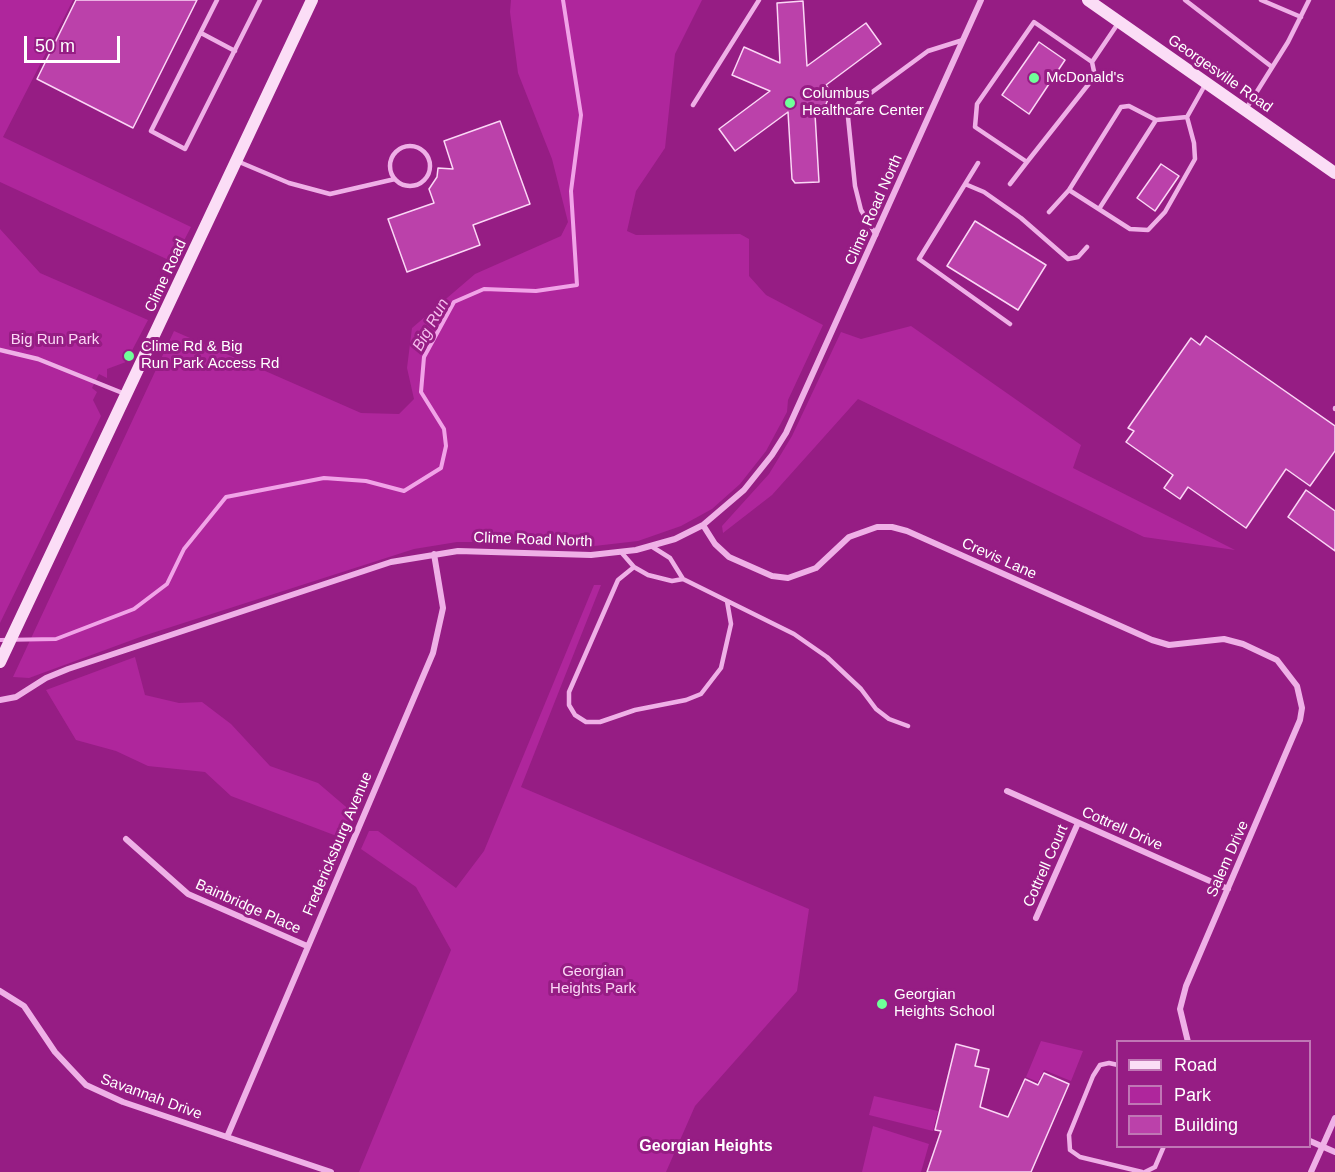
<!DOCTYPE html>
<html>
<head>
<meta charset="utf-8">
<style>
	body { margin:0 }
	#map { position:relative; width:1335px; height:1172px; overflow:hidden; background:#961d84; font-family:Arial,sans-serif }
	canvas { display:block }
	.legend { position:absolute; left:1116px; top:1040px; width:195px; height:108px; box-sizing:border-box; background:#961d84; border:2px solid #c077b5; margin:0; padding:8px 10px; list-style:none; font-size:18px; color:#fff }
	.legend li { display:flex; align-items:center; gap:12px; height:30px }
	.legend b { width:30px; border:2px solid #c077b5 }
	.scale { position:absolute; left:24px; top:36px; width:96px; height:27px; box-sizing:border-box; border:3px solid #fff; border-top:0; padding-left:8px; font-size:18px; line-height:21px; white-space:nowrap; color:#fff; -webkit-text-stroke:4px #961d84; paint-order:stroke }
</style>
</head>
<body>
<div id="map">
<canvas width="1335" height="1172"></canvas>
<ul class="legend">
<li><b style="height:8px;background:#fbddf6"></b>Road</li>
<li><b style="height:16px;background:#af269c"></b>Park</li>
<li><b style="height:16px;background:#bb41aa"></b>Building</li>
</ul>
<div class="scale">50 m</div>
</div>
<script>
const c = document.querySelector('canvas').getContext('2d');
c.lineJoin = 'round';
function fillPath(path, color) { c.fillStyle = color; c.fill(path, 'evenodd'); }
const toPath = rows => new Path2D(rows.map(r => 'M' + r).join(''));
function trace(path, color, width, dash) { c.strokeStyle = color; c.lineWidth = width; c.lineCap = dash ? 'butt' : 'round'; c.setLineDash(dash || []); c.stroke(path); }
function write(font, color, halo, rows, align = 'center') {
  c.font = font + ' Arial,sans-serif'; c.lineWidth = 6; c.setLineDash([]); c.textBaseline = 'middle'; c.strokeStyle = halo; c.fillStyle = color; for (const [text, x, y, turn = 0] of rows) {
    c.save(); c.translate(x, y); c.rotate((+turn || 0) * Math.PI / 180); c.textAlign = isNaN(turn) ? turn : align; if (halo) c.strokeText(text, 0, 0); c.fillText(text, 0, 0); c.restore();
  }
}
fillPath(toPath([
	[0,0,73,0,3,137,191,227,173,262,0,182],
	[511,0,702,0,675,54,665,148,636,191,627,231,636,235,740,234,749,239,749,276,766,295,823,325,788,400,787,412,766,451,740,484,712,509,681,526,638,541,577,548,503,542,457,542,414,549,143,636,29,678,13,677,174,331,361,413,399,414,414,399,407,368,412,328,475,274,561,236,568,222,552,159,518,73,510,12],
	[0,229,40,273,148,320,126,362,107,369,107,378,99,374,92,388,97,392,93,400,101,416,0,623],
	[911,326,1081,445,1073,468,1235,550,1144,537,858,399,772,495,723,533,722,526,769,474,792,436,841,332,861,339],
	[594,585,601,585,521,787,809,909,797,991,695,1106,666,1172,359,1172,451,950,416,887,361,849,369,831,378,831,456,888,484,851],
	[135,657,145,695,179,703,202,702,231,724,270,766,318,783,352,812,350,829,342,838,231,796,205,772,148,766,116,751,76,740,46,690],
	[1041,1041,1083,1051,1071,1081,1044,1070,1038,1082,1026,1077],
	[874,1096,938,1111,933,1131,869,1115],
	[873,1126,929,1144,921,1172,862,1172]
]), '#af269c');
trace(toPath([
	[0,640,56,639,134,609,167,584,184,549,226,497,324,478,366,481,404,491,441,468,446,446,444,429,421,392,424,357,454,302,484,289,536,291,577,285,571,191,581,115,563,0]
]), '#f1a3e8', 4);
const building = toPath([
	[76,0,197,0,133,128,37,79,76,0],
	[803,1,807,66,866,23,881,44,826,85,831,92,822,114,815,114,819,182,795,183,792,179,788,112,735,151,719,129,770,91,732,75,744,47,780,63,777,3,803,1],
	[1039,42,1065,60,1029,114,1002,95,1039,42],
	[500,121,530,204,473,225,480,245,407,272,388,219,434,203,429,189,437,177,438,168,453,169,444,141,500,121],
	[1161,164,1179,176,1155,211,1137,198,1161,164],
	[975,221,1046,265,1018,310,947,266,975,221],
	[1206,336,1335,426,1335,451,1310,486,1286,469,1246,528,1188,487,1180,499,1164,488,1173,475,1126,442,1134,431,1128,428,1191,338,1200,345,1206,336],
	[1306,490,1335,511,1335,551,1288,517,1306,490],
	[956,1044,979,1050,975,1066,989,1069,980,1107,1008,1117,1025,1079,1038,1085,1044,1073,1069,1084,1031,1172,927,1172,941,1131,935,1130,956,1044]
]);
fillPath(building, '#bb41aa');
trace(building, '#fbd7f6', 1.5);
trace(toPath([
	[217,0,151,131,185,149,260,0],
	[1185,0,1272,67],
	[1261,0,1301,17],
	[201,33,235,51],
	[1092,62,1119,22],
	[693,105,759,0],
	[1246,109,1288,42,1309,0],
	[1156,120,1187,117],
	'390 166a20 20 0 1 1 40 0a20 20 0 1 1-40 0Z',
	[237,161,289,183,330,194,395,179],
	[978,163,919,259,1010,324],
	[965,184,984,192,1021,218,1068,259,1078,257,1087,247],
	[1010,184,1027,162,1095,76,1092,62,1034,22,977,104,975,127,1027,162],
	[1069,190,1121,107,1129,106,1156,120,1099,209],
	[1049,212,1069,190,1130,229,1148,230,1165,212,1195,159,1194,143,1187,117,1205,85],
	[876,235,861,210,855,186,848,117,860,101,928,51,963,40],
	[0,350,38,359,125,394],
	[1335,409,1335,408],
	[651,546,670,558,683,579,794,634,827,657,861,689,876,709,889,719,908,726],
	[621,552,634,567,648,575,672,581,683,579],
	[634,567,618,580,569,692,569,705,575,715,586,722,600,722,635,710,686,700,701,694,721,668,731,624,727,601],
	[1118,1065,1109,1063,1100,1065,1093,1076,1069,1135,1070,1150,1080,1157,1142,1172],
	[1145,1172,1155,1167,1164,1146]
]), '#efb0e7', 4.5);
trace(toPath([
	[703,525,715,544,729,557,772,576,788,578,816,568,849,537,877,527,892,527,907,531,1152,640,1169,645,1224,639,1243,644,1277,660,1297,686,1302,708,1300,720,1186,986,1180,1009,1188,1042],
	[0,700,16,697,46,678,68,669,391,562,458,551,591,555,636,550,675,539,703,525,744,490,772,455,786,433,981,0],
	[1007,791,1228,889],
	[126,839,188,894,307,946],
	[1036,918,1078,823],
	[0,991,24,1006,55,1052,86,1085,123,1102,331,1172],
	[227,1137,433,653,443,608,434,554],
	[1310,1141,1335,1152],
	[1311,1172,1335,1118]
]), '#efb0e7', 6);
trace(toPath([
	[1088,0,1335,173],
	[0,662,312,0]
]), '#fbddf6', 12);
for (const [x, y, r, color] of [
	[1034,78,6,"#6fff99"],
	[790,103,6,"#6fff99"],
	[129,356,6,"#6fff99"],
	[882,1004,6,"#6fff99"]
]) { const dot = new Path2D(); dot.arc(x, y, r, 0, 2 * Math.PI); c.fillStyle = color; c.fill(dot); trace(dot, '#961d84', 2); }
write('15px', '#fff', '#961d84', [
	["Georgesville Road",1220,74,35],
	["Clime Road North",874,210,-66],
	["Clime Road",166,276,-65],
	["Clime Road North",533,540,2],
	["Crevis Lane",999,559,24],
	["Cottrell Drive",1122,829,24],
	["Fredericksburg Avenue",338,844,-67],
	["Salem Drive",1228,859,-66],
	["Cottrell Court",1046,866,-66],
	["Bainbridge Place",248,907,24],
	["Savannah Drive",151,1097,20]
]);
write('15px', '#fff', '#961d84', [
	["McDonald's",1046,78],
	["Columbus",802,94],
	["Healthcare Center",802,111],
	["Clime Rd & Big",141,347],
	["Run Park Access Rd",141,364],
	["Georgian",894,995],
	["Heights School",894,1012]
], 'left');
write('15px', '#fbd7f6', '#961d84', [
	["Big Run Park",55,340],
	["Georgian",593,972],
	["Heights Park",593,989]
]);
write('italic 16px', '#f6bcee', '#961d84', [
	["Big Run",431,325,-61]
]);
write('bold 16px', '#fff', '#961d84', [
	["Georgian Heights",706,1147]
]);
</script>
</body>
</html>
